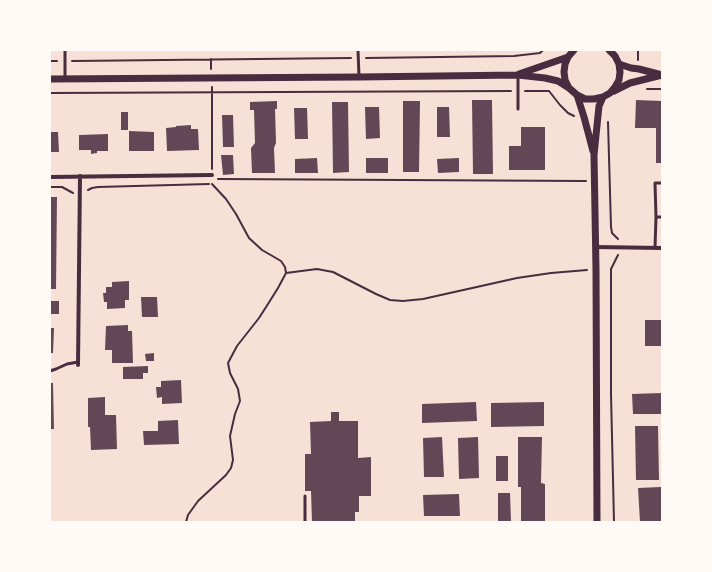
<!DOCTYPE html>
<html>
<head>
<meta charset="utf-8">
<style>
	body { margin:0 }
	#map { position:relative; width:712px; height:572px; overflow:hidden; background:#f7e1d7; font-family:Karla,sans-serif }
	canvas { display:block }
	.frame { position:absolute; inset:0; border:51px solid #fffaf5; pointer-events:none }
</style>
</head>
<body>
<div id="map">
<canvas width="712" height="572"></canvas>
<div class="frame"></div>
</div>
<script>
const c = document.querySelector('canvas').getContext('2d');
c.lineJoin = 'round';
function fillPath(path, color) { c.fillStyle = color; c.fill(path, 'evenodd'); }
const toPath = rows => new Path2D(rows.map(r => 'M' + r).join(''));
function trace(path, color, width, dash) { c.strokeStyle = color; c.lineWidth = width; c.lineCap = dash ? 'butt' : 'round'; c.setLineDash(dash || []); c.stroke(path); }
fillPath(toPath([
	[472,100,492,100,493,174,473,174],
	[636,100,662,101,662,163,656,163,656,128,635,128],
	[277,101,277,109,275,109,276,143,274,148,275,173,252,173,251,148,255,143,254,110,250,110,250,102],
	[403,101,420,101,419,172,403,172],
	[332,102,348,102,349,172,333,173],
	[365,107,379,107,380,138,366,139],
	[437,107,449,107,450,137,437,137],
	[294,108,307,108,308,139,295,139],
	[121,112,128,112,128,130,121,130],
	[222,115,233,115,234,147,223,147],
	[191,125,191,129,198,129,199,150,167,151,166,128,176,127,176,126],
	[521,127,545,127,545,170,509,170,509,146,521,146],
	[129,131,154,132,154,151,129,151],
	[50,132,58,132,59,152,50,152],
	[108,134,108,151,97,151,97,153,91,154,91,150,79,150,79,135],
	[221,155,233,155,234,174,223,175],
	[317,158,318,173,295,173,295,159],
	[366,158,388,158,388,173,366,173],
	[459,158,459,172,438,173,437,159],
	[50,197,57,197,56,289,50,289],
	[129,281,129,300,125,300,125,308,107,309,107,302,104,302,103,293,106,293,106,287,112,287,112,282],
	[141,297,157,297,158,317,142,317],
	[50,301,59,301,59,314,50,314],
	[645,320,662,320,662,346,645,346],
	[128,325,128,331,132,331,133,363,112,363,112,350,105,350,106,326],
	[50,328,54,328,53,353,50,353],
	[154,353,154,361,146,361,145,354],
	[148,366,148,373,143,373,143,379,123,379,123,367],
	[181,380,182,403,162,404,162,397,157,398,156,387,161,387,161,381],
	[50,383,53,383,54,429,50,429],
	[662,393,662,414,633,414,632,394],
	[105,397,105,415,116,415,117,449,91,450,90,427,88,427,88,398],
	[476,402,477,421,422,423,422,404],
	[544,402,544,426,491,427,491,403],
	[331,412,339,412,339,421,358,421,358,458,371,457,371,496,359,496,359,512,355,512,355,522,312,522,311,491,305,491,305,454,311,454,310,422,331,421],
	[178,420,179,444,144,445,143,431,158,431,158,421],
	[635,426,658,426,659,480,636,480],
	[442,437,444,477,424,477,423,438],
	[478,437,479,478,459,479,458,438],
	[518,437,542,437,541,483,545,484,545,522,521,522,521,487,518,487],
	[496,456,508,456,508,481,496,481],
	[661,487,662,522,640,522,638,488],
	[498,493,510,493,511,521,498,521],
	[459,494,460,516,424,516,423,495]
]), '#644757');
trace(toPath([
	[638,50,638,60],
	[646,50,662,50],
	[366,58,514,56,540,53,543,50],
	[211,59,211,69],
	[50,61,57,61],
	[72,61,351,58],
	[647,89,662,89],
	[525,91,549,91],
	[549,91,560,105,568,113,574,116],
	[50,93,511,91],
	[608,122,611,227,612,233,618,239],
	[212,169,212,87],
	[218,179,586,181],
	[50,187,62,187,73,193],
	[88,190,92,188,98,187,209,184],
	[286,273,317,269,333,272,376,294,390,300,403,301,423,299,517,278,551,273,587,270],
	[186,522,188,515,198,501,226,475,231,468,233,460,230,436,235,414,240,401,238,389,230,373,228,363,237,346,259,318,268,304,278,288,286,273,285,267,281,261,262,250,249,238,236,214,226,199,212,184],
	[614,522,611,394,611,269,618,255]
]), '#4a2c40', 2);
trace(toPath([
	[65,50,65,78],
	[358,50,359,77],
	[518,75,518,109],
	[656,217,655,183,662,183],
	[655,248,656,217,662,217],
	[50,371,56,369,67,364,78,362],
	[305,496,305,522]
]), '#4a2c40', 3);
trace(toPath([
	[50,177,212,175],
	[595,247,662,248],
	[78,365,80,176]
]), '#4a2c40', 4);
trace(toPath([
	[574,50,568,57,565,64,564,72,565,80,569,88,577,95,585,99,594,99,603,97,610,93,615,87,619,80,620,72,619,64,615,56,609,50],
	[619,64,631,68,639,69,662,75],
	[519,74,568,57],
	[50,79,359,77,518,75,545,78,558,81,569,88],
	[614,91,630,83,662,75],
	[577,95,584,117,593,151],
	[597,522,596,270,594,155,599,106,603,97]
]), '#4a2c40', 7);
</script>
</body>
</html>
